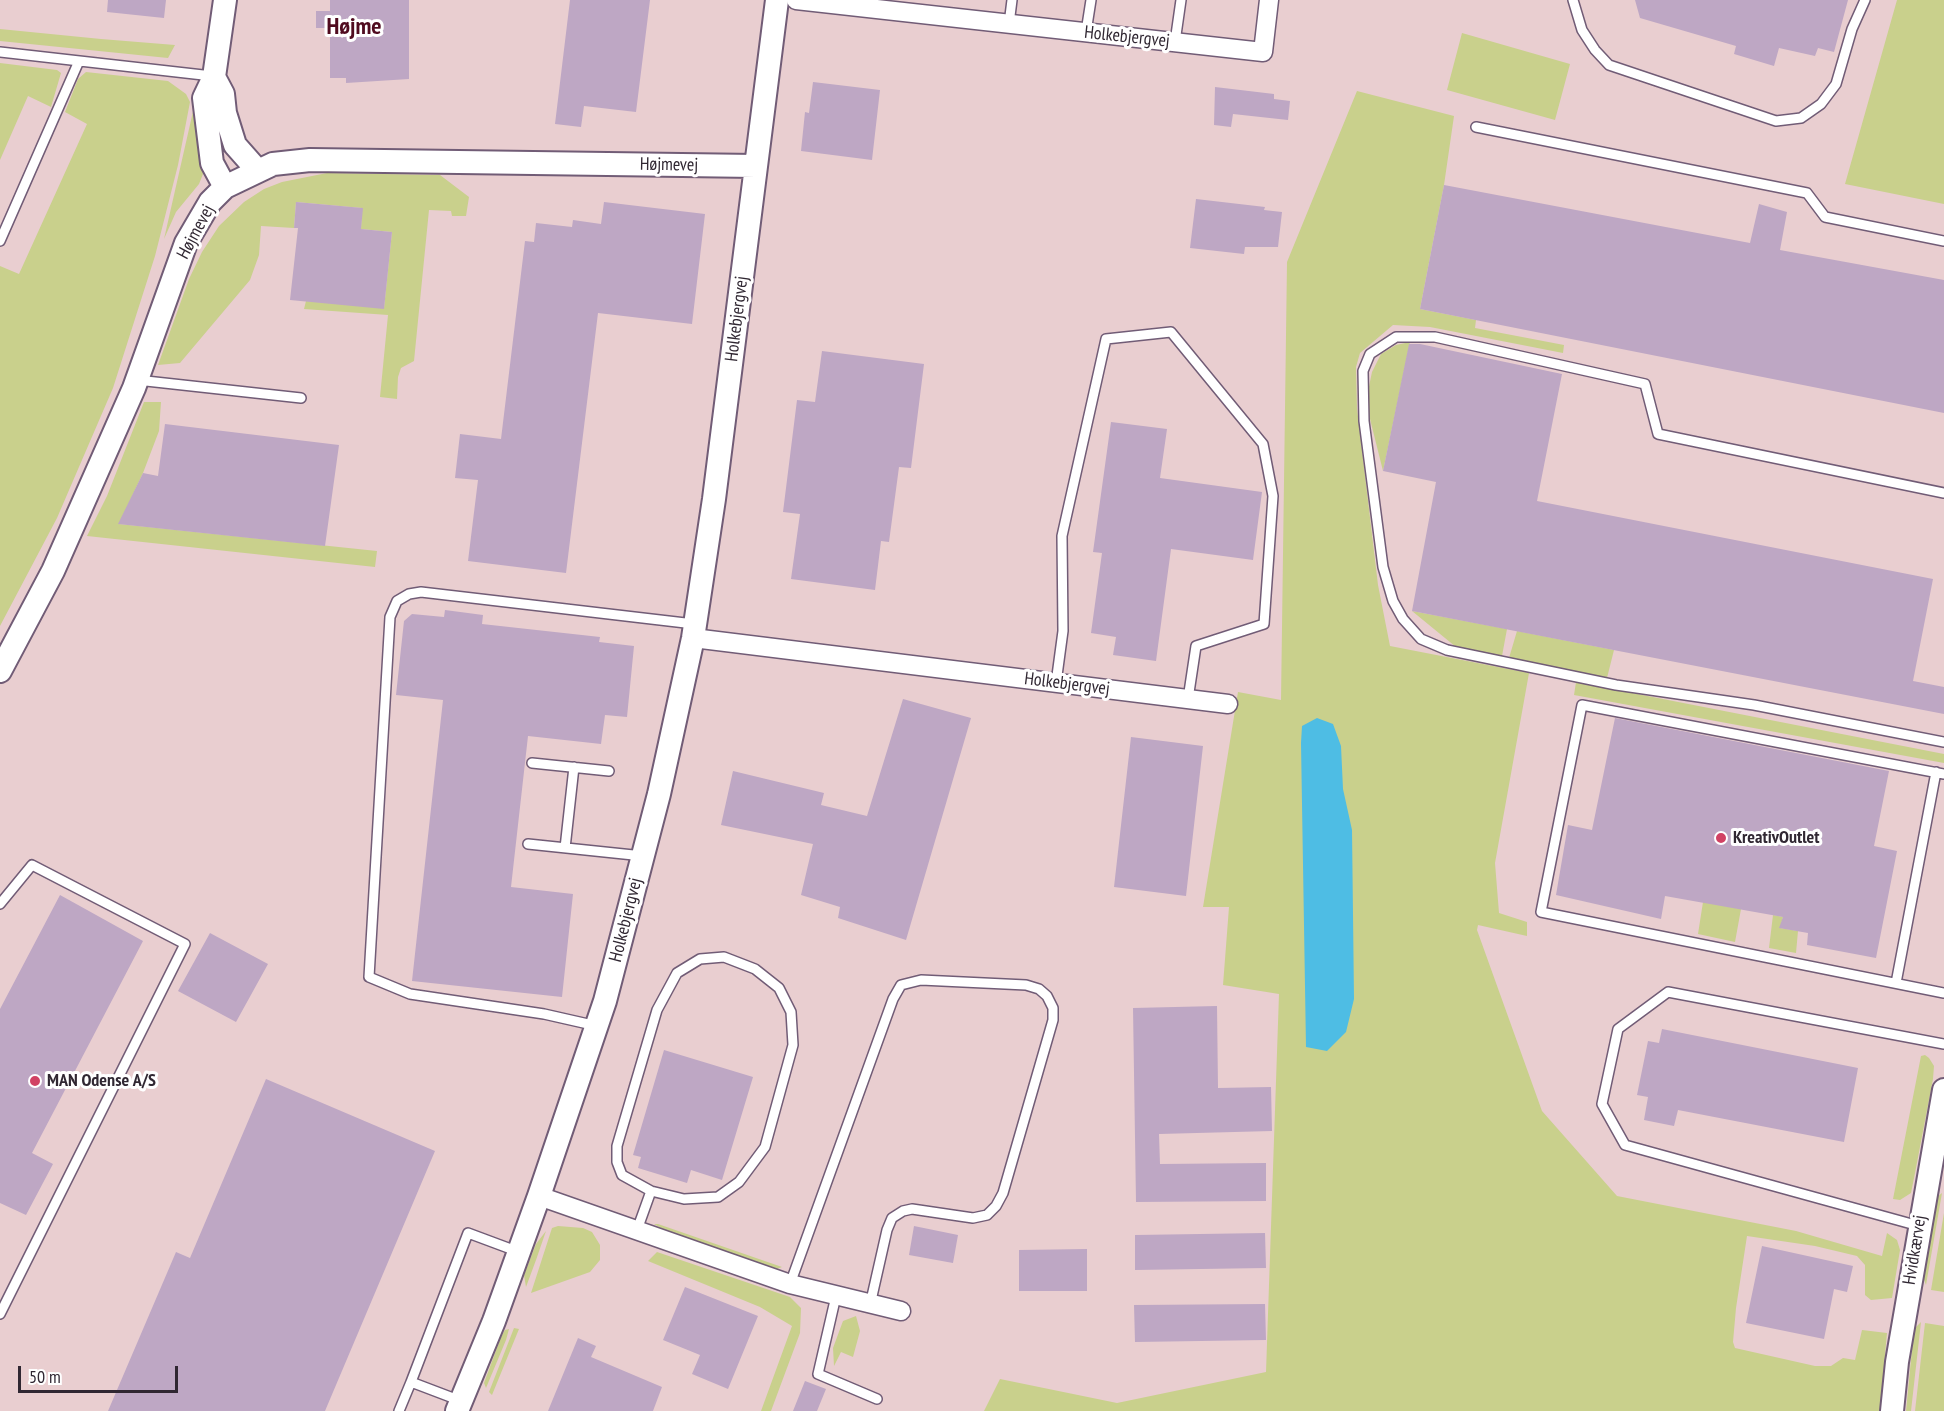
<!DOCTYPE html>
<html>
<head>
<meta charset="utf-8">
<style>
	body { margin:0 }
	#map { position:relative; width:1944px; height:1411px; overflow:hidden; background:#eed6f4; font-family:"PT Sans Narrow",sans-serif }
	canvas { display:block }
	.scale { position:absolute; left:18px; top:1366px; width:160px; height:27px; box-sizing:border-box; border:3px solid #302732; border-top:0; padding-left:8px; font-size:18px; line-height:21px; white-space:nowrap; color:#302732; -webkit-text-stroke:4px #fff; paint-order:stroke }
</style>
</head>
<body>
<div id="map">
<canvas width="1944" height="1411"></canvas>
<div class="scale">50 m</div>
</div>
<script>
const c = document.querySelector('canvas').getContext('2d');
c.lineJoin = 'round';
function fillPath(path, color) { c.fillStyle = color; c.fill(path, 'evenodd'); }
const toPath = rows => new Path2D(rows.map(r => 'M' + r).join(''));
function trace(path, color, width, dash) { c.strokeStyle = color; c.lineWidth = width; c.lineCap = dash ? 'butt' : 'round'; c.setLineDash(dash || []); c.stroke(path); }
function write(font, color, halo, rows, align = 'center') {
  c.font = font + ' "PT Sans Narrow",sans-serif'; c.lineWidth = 6; c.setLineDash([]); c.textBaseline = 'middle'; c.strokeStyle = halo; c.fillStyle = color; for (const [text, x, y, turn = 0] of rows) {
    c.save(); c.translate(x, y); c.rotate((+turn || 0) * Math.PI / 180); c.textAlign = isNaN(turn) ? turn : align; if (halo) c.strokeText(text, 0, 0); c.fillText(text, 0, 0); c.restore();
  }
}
fillPath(toPath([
	[0,0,1944,0,1944,1411,0,1411]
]), '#e9ced0');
fillPath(toPath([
	[1897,0,1944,0,1944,204,1845,184],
	[0,29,101,39,175,45,168,58,0,41],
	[1462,33,1570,64,1555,120,1447,90],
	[0,63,57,70,61,73,51,107,28,96,0,160],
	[86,72,168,81,186,94,190,102,178,165,155,256,113,388,57,518,0,626,0,266,19,274,87,124,65,112,78,79],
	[1357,91,1454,116,1444,185,1420,309,1476,320,1475,328,1564,345,1563,353,1430,327,1393,325,1360,353,1356,367,1357,408,1378,585,1390,646,1529,673,1495,863,1499,913,1527,922,1527,936,1478,925,1477,930,1542,1111,1617,1196,1796,1231,1882,1256,1887,1233,1897,1240,1900,1250,1892,1298,1871,1300,1865,1295,1865,1265,1857,1256,1815,1246,1747,1236,1736,1308,1733,1342,1735,1348,1815,1366,1831,1366,1843,1358,1855,1360,1862,1330,1887,1333,1880,1411,984,1411,1000,1379,1117,1403,1266,1372,1279,994,1223,985,1229,907,1203,907,1238,692,1281,700,1287,262],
	[194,107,203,174,199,184,176,212,164,239],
	[327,173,440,175,469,197,466,216,452,216,451,211,429,210,414,361,401,368,398,377,397,399,380,397,388,315,304,309,306,301,384,308,392,232,361,229,362,208,296,202,294,228,261,226,259,255,250,280,180,363,158,365,189,279,202,252,219,226,244,202,264,189,282,182],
	[1410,342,1383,471,1370,419,1367,396,1372,372,1381,354,1396,345],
	[144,402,161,402,159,431,143,473,119,524,377,551,375,567,87,536,107,496],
	[1412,611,1507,629,1502,656,1456,647],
	[1517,631,1614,650,1607,678,1509,658],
	[1576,682,1944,754,1944,763,1574,695],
	[1703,902,1741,909,1735,942,1698,934],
	[1773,915,1783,917,1780,928,1798,931,1796,953,1769,948],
	[1925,1055,1929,1058,1934,1066,1933,1079,1915,1173,1911,1193,1900,1200,1893,1199,1921,1056],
	[1942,1193,1926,1285,1923,1277,1925,1260,1934,1207,1937,1197],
	[1944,1213,1944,1292,1931,1290],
	[654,1224,658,1224,782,1267,777,1269,761,1265,668,1232],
	[558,1226,583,1228,592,1232,600,1245,600,1260,590,1272,531,1293,552,1228],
	[546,1231,536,1260,526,1287,524,1275,536,1244],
	[657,1252,790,1297,801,1308,800,1333,771,1411,761,1411,792,1326,760,1307,648,1261],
	[856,1316,860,1331,853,1357,841,1352,834,1366,833,1348,843,1321],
	[1921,1322,1911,1411,1906,1411,1914,1329],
	[1925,1323,1944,1326,1944,1411,1915,1411],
	[514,1328,519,1329,492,1395,489,1392],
	[509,1329,506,1340,486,1388,484,1383,501,1337,505,1330]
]), '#c9d08c');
fillPath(toPath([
	[1317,718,1333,724,1341,746,1343,789,1352,830,1354,999,1346,1032,1327,1051,1306,1047,1301,743,1302,726]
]), '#4ebde4');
fillPath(toPath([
	[108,0,166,0,164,18,107,12],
	[330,0,409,0,409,79,346,83,346,78,330,78,330,28,316,28,316,11,330,11],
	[570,0,650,0,636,112,584,106,581,127,555,124],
	[1635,0,1848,0,1834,52,1818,48,1815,56,1779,48,1774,66,1734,54,1736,46,1640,18],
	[813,82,880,90,872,160,801,151,805,112,809,113],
	[1215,87,1274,94,1274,99,1290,101,1288,120,1233,114,1231,127,1214,125],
	[1444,185,1750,243,1759,204,1787,212,1780,250,1944,280,1944,413,1420,309],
	[1196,199,1265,207,1264,210,1282,212,1278,247,1245,247,1244,254,1190,248],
	[296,202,363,208,361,229,392,232,384,309,290,300,298,228,294,228],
	[604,202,705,214,692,324,598,313,566,573,468,561,478,480,455,478,460,434,501,439,525,241,534,242,536,223,572,227,573,220,601,224],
	[1409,344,1420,344,1562,374,1537,501,1933,579,1913,681,1944,687,1944,714,1412,611,1436,482,1383,471],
	[822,351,924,364,911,468,899,467,889,542,881,541,875,590,791,579,800,514,783,512,797,400,815,402],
	[1111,422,1167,429,1160,478,1262,492,1253,560,1171,549,1156,661,1113,655,1116,637,1091,633,1102,553,1093,552],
	[165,424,339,445,325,546,118,524,143,473,158,476],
	[445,610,483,615,482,624,600,637,599,642,634,646,627,717,605,715,601,744,528,736,511,887,573,894,562,997,412,981,443,700,396,695,404,621,412,614,444,617],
	[903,699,971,718,906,940,838,918,840,907,801,895,813,844,721,825,733,771,824,793,821,805,867,816],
	[1615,718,1889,771,1874,846,1897,851,1876,958,1807,945,1808,933,1779,928,1783,917,1665,896,1661,919,1556,895,1568,825,1592,830],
	[1131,737,1203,746,1186,896,1114,887],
	[60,895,143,941,32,1153,53,1164,26,1215,0,1203,0,1009],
	[210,933,268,964,236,1022,178,991],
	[1217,1006,1218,1088,1271,1087,1272,1131,1159,1134,1160,1164,1266,1163,1266,1201,1136,1202,1133,1008],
	[1662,1029,1858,1068,1844,1142,1678,1110,1674,1126,1644,1120,1648,1097,1637,1095,1648,1041,1659,1043],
	[664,1050,753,1077,722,1180,691,1170,687,1183,638,1168,641,1157,633,1155],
	[266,1079,435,1151,325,1411,108,1411,176,1252,190,1258],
	[914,1226,958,1235,953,1263,909,1255],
	[1265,1233,1266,1268,1135,1270,1135,1235],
	[1762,1246,1853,1266,1847,1292,1834,1289,1824,1339,1746,1323],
	[1087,1249,1087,1291,1019,1291,1019,1250],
	[685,1287,758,1316,728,1389,692,1374,700,1355,663,1340],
	[1265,1304,1266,1340,1135,1342,1134,1305],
	[578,1338,596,1346,591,1357,662,1387,653,1411,548,1411],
	[805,1381,826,1389,817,1411,793,1411]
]), '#bea7c4');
const service = toPath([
	[1573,0,1582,30,1595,50,1609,65,1776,121,1801,118,1821,104,1836,84,1852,29,1865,0],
	[1009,24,1012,0],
	[1086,32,1091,0],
	[1175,42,1181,0],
	[0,52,212,76],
	[1476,127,1807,193,1825,217,1944,241],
	[0,241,79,61],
	[137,380,301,398],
	[1944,493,1658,434,1645,384,1435,337,1396,337,1370,354,1363,371,1364,421,1383,567,1393,601,1403,619,1421,639,1447,650,1616,685,1754,705,1944,742],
	[1056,683,1063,631,1062,536,1106,339,1171,332,1263,444,1273,496,1264,624,1196,646,1188,699],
	[532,763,609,771],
	[1944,774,1582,705,1541,912,1944,993],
	[528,844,643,856],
	[565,848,574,767],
	[0,904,32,865,185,944,0,1314],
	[1896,983,1936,772],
	[597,1026,544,1014,410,994,369,977,390,617,397,601,409,594,421,592,694,624],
	[1919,1226,1625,1145,1602,1104,1618,1029,1668,992,1944,1044],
	[637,1230,651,1191,684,1199,718,1197,739,1182,765,1147,793,1045,791,1012,779,988,755,969,724,957,700,959,677,973,657,1010,617,1146,617,1162,622,1175,651,1191],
	[790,1284,893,999,901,985,921,980,1026,985,1039,989,1047,996,1053,1008,1053,1020,1003,1193,996,1206,987,1215,973,1218,912,1209,903,1211,892,1218,887,1230,870,1305],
	[836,1296,818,1374,877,1399],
	[461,1401,411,1382,468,1233,519,1252],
	[399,1411,411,1382]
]);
const minor = toPath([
	[796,0,1263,52,1269,0],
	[693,638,1228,704],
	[539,1196,790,1284,901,1311]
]);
const tertiary = toPath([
	[214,77,223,94,225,113,235,145,258,171],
	[225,187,212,163,204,98,214,77,225,0],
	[0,671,53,571,134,388,186,243,210,202,225,187,273,164,310,160,756,166],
	[457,1411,494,1321,539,1196,605,1001,659,794,693,638,714,499,777,0],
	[1892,1411,1897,1362,1944,1090]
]);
trace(service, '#715c76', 12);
trace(minor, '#715c76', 21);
trace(tertiary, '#715c76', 26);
trace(service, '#fff', 9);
trace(minor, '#fff', 18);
trace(tertiary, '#fff', 22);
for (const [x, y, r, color] of [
	[1721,838,6,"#d14264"],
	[35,1081,6,"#d14264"]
]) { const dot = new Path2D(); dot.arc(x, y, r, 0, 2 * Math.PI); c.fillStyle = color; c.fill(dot); trace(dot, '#fff', 2); }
write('18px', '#302732', '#fff', [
	["Holkebjergvej",1127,37,6],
	["Højmevej",669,165,1],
	["Højmevej",196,232,-62],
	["Holkebjergvej",737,319,-83],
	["Holkebjergvej",1067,684,7],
	["Holkebjergvej",626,920,-76],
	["Hvidkærvej",1915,1250,-81]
]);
write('bold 18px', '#302732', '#fff', [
	["KreativOutlet",1733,838],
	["MAN Odense A/S",47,1081]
], 'left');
write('bold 24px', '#500b1f', '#fff', [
	["Højme",354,27]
]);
</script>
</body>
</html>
